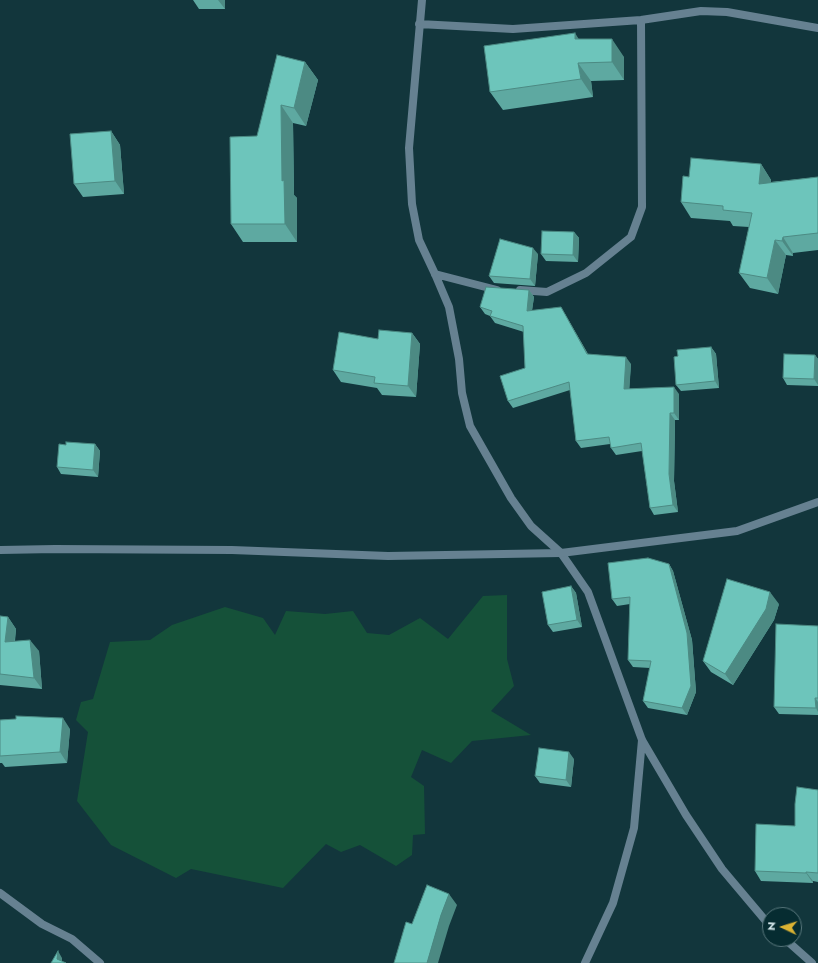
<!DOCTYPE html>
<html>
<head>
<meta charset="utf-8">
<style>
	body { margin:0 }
	#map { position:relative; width:818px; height:963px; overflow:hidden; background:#12363c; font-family:Jost,sans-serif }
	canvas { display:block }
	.north { position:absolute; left:762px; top:907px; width:40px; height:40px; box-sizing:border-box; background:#062c31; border:1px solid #5a787d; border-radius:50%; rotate:274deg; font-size:11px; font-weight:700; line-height:16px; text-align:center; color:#d8ebef }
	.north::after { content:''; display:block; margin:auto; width:14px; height:18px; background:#dab333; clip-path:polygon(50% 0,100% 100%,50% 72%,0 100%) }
</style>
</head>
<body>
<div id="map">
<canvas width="818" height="963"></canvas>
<div class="north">N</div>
</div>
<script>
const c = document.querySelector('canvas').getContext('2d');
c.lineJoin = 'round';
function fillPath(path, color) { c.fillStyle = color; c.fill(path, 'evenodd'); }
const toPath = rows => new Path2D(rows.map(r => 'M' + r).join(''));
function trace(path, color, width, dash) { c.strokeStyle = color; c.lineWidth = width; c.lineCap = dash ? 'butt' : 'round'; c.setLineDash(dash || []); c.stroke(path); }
fillPath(toPath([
	[507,595,507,659,514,686,491,711,531,735,472,741,451,763,422,750,411,777,424,786,425,834,413,835,412,855,396,866,360,845,341,852,326,844,283,888,191,869,176,878,111,845,77,801,88,732,76,720,81,702,93,699,110,642,150,640,172,625,225,607,263,618,275,635,286,611,325,614,353,611,367,633,389,635,420,618,448,639,483,596]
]), '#155139');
trace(toPath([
	[422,0,409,148,412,204,419,240,435,274,449,307,459,359,462,393,470,426,511,498,531,526,561,553,588,592,642,740,686,815,722,869,770,926],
	[419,24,513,29,641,20,701,11,727,12,818,28],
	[435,274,497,290],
	[520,290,547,292,586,273,631,237,642,207,641,20],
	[0,893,42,924,72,939,100,963],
	[785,939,812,963],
	[585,963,613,903,634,828,642,740]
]), '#668191', 8);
trace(toPath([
	[0,550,55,549,232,550,388,556,561,553,737,531,818,502]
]), '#668191', 8);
fillPath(toPath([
	[193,0,225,0,225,9,199,9],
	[579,39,624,57,624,80,591,81,593,97,503,110,490,92],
	[305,62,318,80,306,126,293,123,294,195,297,198,297,242,243,242,231,224,257,136],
	[111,131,120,145,124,194,83,197,74,184],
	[761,164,771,180,771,182,818,177,818,250,793,253,793,256,786,255,778,294,750,288,739,273,749,227,733,226,730,221,691,218,681,202,689,177],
	[574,232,579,238,578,262,546,261,541,254],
	[538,254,535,286,494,283,489,276],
	[529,290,534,297,532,310,565,314,588,354,631,364,629,389,679,394,679,420,675,420,674,481,678,512,654,515,650,508,642,451,616,455,611,448,610,444,581,448,576,441,570,390,513,408,508,401,525,368,524,332,495,323,490,316,485,314,480,307],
	[412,333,420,344,416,397,382,395,377,388,341,382,333,370,378,339],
	[711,347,716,354,719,388,681,391,676,385,678,356],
	[815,355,818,359,818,386,787,385,783,378],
	[95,444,100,451,98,477,61,474,57,467,66,445],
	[669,564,673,571,692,640,696,692,687,715,648,708,643,701,650,668,633,667,628,660,630,604,617,606,612,599],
	[571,586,576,593,582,627,553,632,548,625],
	[779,604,774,620,733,685,711,672,703,661],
	[0,616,8,617,16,629,15,641,39,651,42,689,0,685],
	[818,626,818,715,779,714,774,707],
	[16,719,70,729,67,763,5,767,2,763,0,763,0,720],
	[574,759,571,787,540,783,535,776],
	[818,790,818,882,813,881,813,883,761,881,755,871,795,826]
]), '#5ea9a1');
fillPath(toPath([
	[218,0,225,0,225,9],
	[575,33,587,52,575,39],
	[612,39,624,57,624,80,612,62],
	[305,62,318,80,306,126,294,108],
	[578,63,591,81,593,97,581,79],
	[281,105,293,123,294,195,297,198,297,242,285,224,282,181],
	[111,131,120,145,124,194,115,181],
	[761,164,771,180,770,199,759,184],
	[574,232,579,238,578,262,573,255],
	[783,237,793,253,793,256,782,241],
	[775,240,786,255,778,294,767,278],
	[533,248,538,254,535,286,530,279],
	[529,290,534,297,531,318,527,311],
	[561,307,565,314,592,361,587,354],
	[412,333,420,344,416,397,408,386],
	[711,347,716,354,719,388,715,381],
	[815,355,818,359,818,385,814,379],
	[626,357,631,364,629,396,624,389],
	[674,387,679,394,679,420,674,413],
	[670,413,675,420,674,481,678,512,673,505,669,474],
	[95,444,100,451,98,477,93,470],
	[669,564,673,571,692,640,696,692,687,715,682,708],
	[571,586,576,593,582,627,577,620],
	[770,592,779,604,774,620,733,685,725,674],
	[8,617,16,629,13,654,5,642],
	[30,640,39,651,42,689,34,678],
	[815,698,818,702,818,712,816,708],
	[63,718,70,729,67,763,60,752],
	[569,752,574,759,571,787,566,780],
	[806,872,813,881,813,883,806,873],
	[449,894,457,905,449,926,438,963,427,963,441,915],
	[58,951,62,958,62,963,57,959]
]), '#4c8a83');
const building = toPath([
	[575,33,575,39,612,39,612,62,578,63,581,79,490,92,484,46,575,33],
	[277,55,305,62,294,108,281,105,282,181,284,180,285,224,231,224,230,137,257,136,277,55],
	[111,131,115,181,74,184,70,134,111,131],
	[691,158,761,164,759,184,818,177,818,233,783,237,782,241,775,240,767,278,739,273,752,213,723,210,723,206,681,202,683,176,689,177,691,158],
	[542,231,574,232,573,255,541,254,542,231],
	[500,239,533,248,530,279,489,276,500,239],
	[486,287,529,290,527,311,561,307,587,354,626,357,624,389,674,387,674,413,670,413,669,474,673,505,650,508,641,443,611,448,609,437,576,441,569,382,508,401,500,376,525,368,523,326,490,316,492,311,480,307,486,287],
	[379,330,412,333,408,386,374,383,375,377,333,370,339,332,378,339,379,330],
	[711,347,715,381,676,385,674,357,678,356,677,350,711,347],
	[784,354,815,355,814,379,783,378,784,354],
	[66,442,95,444,93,470,57,467,59,444,66,445,66,442],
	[648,558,669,564,687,633,691,686,682,708,643,701,651,661,628,660,630,597,612,599,608,563,648,558],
	[727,579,770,592,766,609,725,674,703,661,727,579],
	[571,586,577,620,548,625,542,592,571,586],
	[0,616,8,617,5,642,30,640,34,678,0,674,0,616],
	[776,624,818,626,818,698,815,698,816,708,774,707,776,624],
	[16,716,63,718,60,752,0,756,0,720,16,719,16,716],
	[539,748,569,752,566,780,535,776,539,748],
	[797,787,818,790,818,873,806,872,806,873,755,871,756,824,795,826,795,804,797,787],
	[427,885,449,894,441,915,427,963,394,963,406,922,412,924,427,885],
	[58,951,57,959,66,963,51,963,58,951]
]);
fillPath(building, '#6dc5bb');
trace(building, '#4c8a83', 1);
</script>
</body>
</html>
